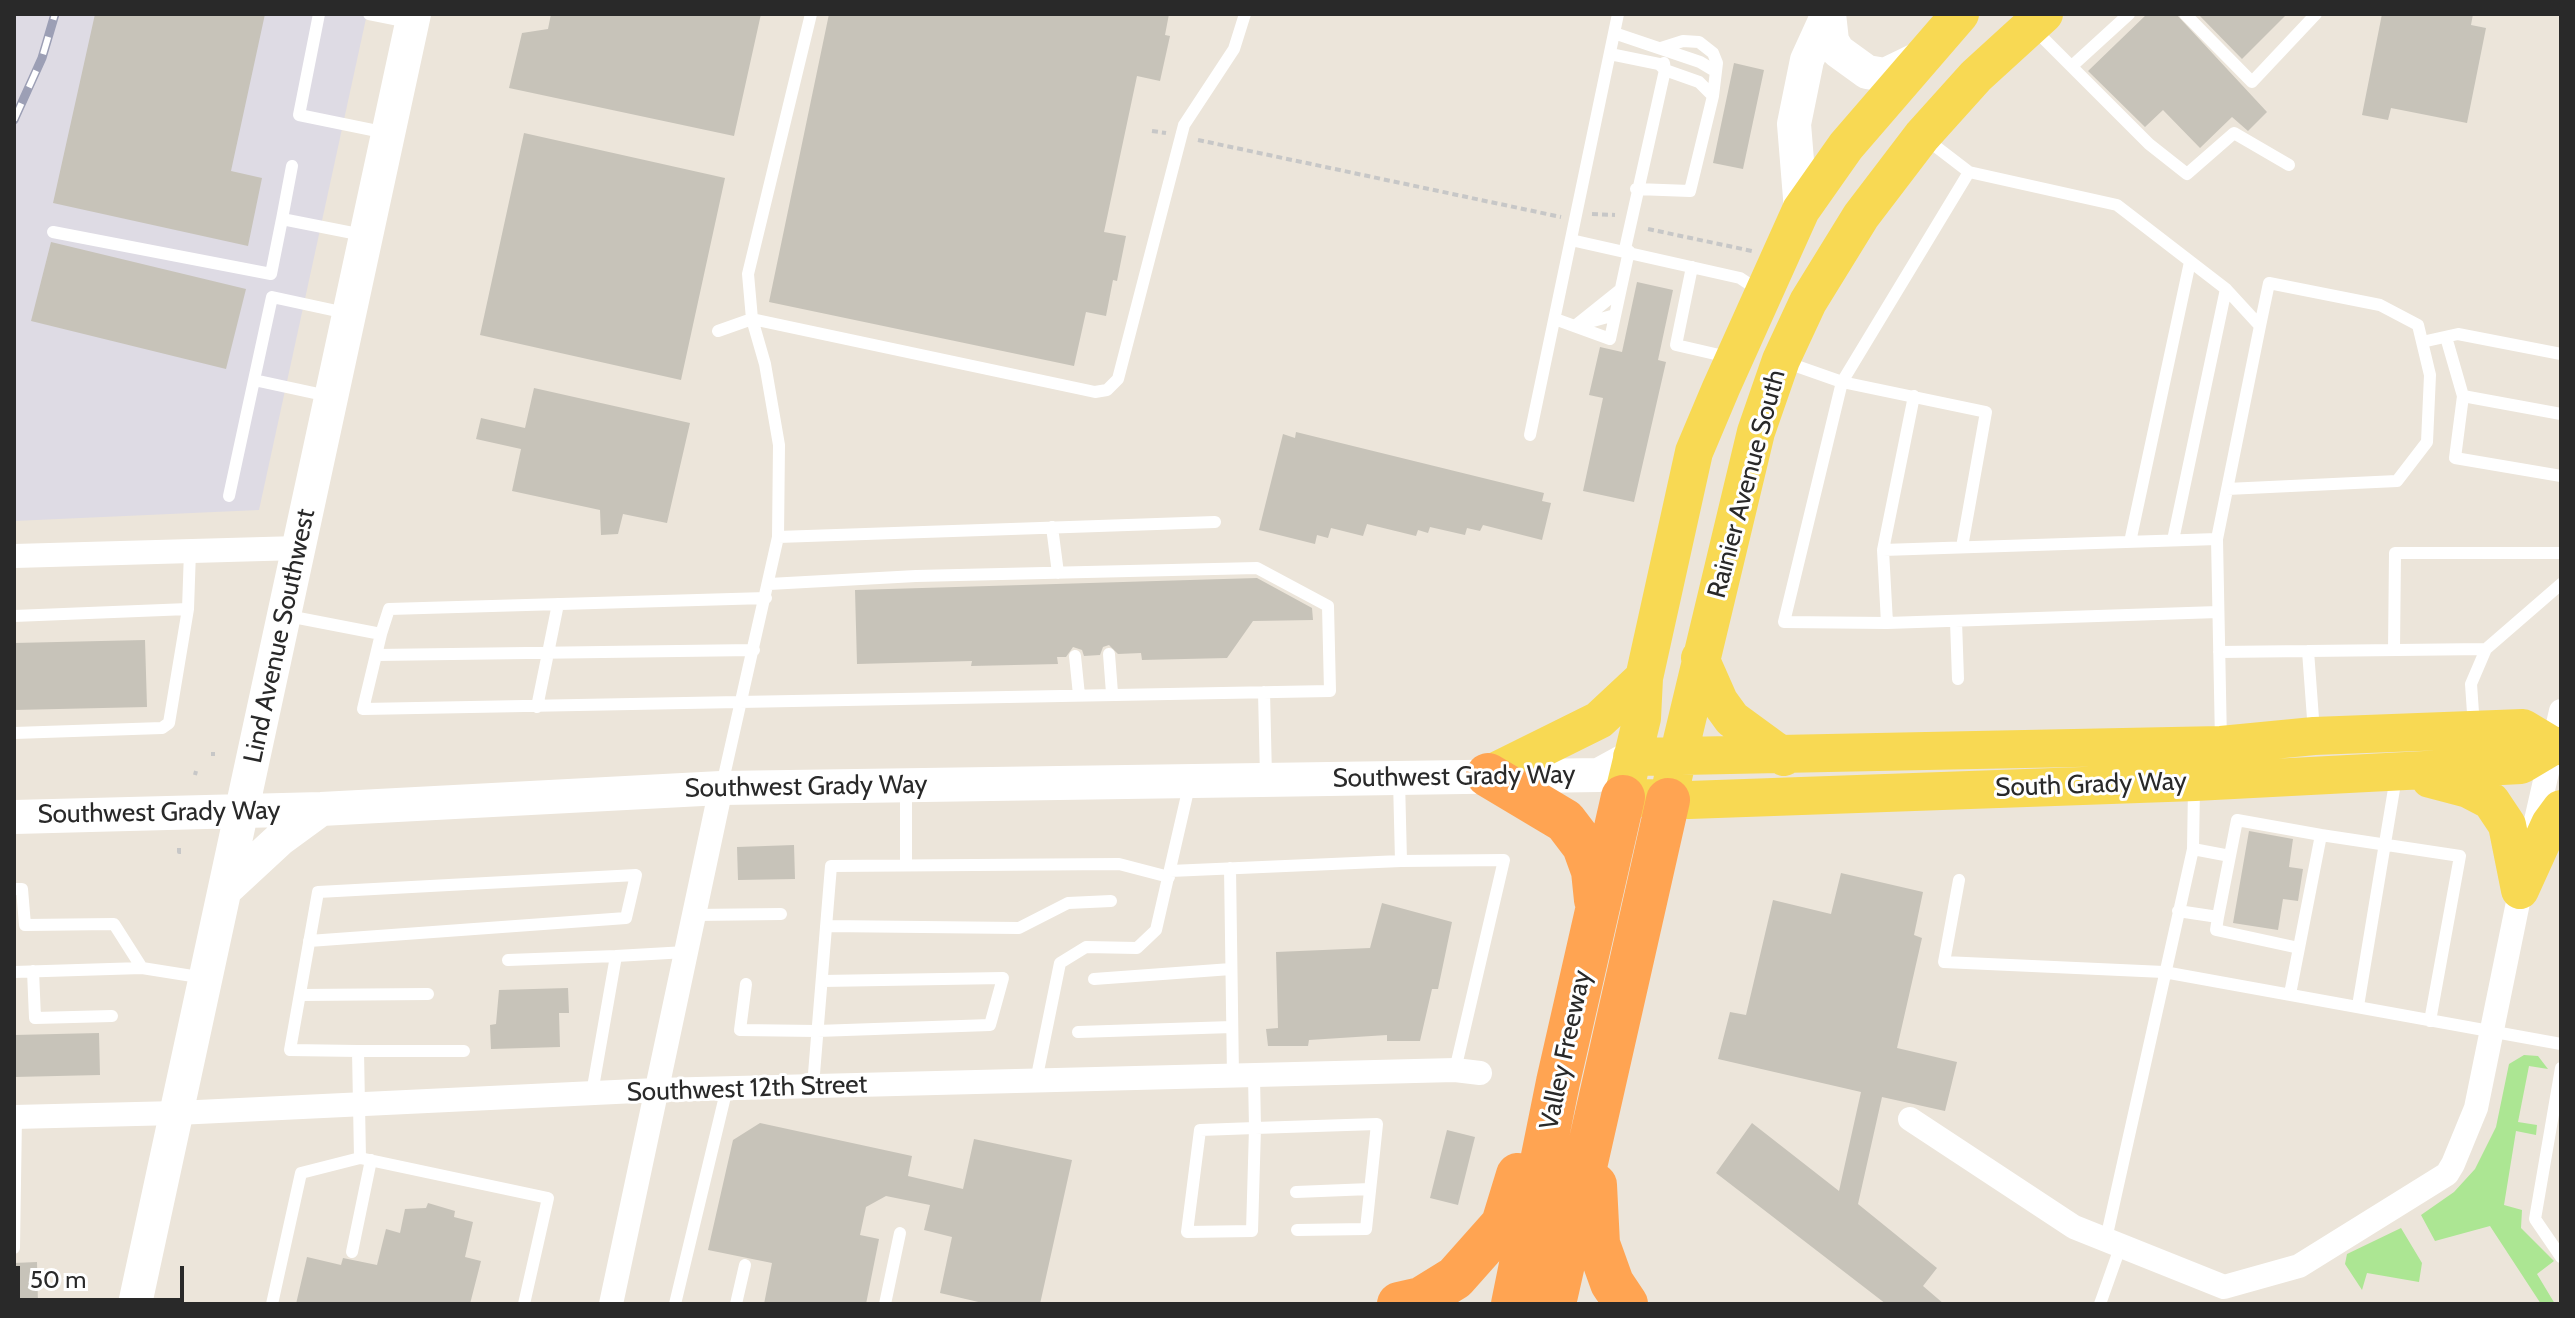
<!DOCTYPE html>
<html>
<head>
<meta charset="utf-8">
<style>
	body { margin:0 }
	#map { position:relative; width:2575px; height:1318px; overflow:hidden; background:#ece5da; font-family:Cabin,sans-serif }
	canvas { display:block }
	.frame { position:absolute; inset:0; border:16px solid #292929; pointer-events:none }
	.scale { position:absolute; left:16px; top:1266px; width:168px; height:36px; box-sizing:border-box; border:4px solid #292929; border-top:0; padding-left:10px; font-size:24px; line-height:28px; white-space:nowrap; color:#292929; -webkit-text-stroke:6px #fff; paint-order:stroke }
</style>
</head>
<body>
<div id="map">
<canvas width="2575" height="1318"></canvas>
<div class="frame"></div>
<div class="scale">50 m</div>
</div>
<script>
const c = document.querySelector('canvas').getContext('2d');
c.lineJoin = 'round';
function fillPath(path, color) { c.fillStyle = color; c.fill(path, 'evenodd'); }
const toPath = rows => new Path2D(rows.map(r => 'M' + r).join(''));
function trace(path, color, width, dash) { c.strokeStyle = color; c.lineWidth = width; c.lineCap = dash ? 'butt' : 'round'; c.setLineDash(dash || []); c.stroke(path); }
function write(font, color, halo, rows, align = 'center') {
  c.font = font + ' Cabin,sans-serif'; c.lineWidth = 6; c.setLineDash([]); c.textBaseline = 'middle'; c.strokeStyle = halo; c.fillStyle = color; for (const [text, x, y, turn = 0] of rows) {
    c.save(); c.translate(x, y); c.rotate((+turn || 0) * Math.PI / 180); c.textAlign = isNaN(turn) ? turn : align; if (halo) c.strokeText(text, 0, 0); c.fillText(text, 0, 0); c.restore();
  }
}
fillPath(toPath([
	[14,14,367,14,259,510,14,521]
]), '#dedbe4');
fillPath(toPath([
	[2524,1055,2538,1056,2548,1069,2529,1066,2518,1122,2537,1125,2536,1135,2516,1131,2504,1205,2522,1210,2521,1228,2554,1261,2537,1274,2555,1304,2541,1304,2490,1226,2435,1241,2421,1215,2454,1192,2475,1169,2496,1127,2509,1064],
	[2401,1228,2422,1263,2419,1282,2367,1273,2362,1290,2345,1264,2347,1254]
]), '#ace693');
fillPath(toPath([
	[95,14,265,14,231,171,262,178,248,246,53,203],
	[551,14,761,14,734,136,509,88,522,33,548,29],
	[829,14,1169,14,1165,35,1170,36,1160,81,1137,76,1104,232,1126,236,1117,281,1113,280,1106,316,1086,312,1074,366,769,302],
	[2147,14,2176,14,2267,112,2248,131,2232,117,2200,148,2163,110,2145,127,2088,71],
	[2198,14,2287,14,2242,59],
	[2382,14,2473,14,2471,25,2486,28,2467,123,2391,108,2388,120,2362,115],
	[1734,63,1764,70,1743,169,1713,163],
	[524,133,725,178,681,380,480,335],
	[51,242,246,289,226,369,31,321],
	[1637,282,1673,290,1658,360,1666,362,1634,502,1583,491,1603,398,1589,395,1600,347,1622,352],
	[534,388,690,423,667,523,623,514,618,534,601,535,600,510,512,491,521,449,476,439,481,418,525,428],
	[1296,432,1544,493,1542,501,1551,503,1542,540,1483,525,1480,531,1467,528,1465,535,1430,527,1428,533,1418,530,1416,536,1367,524,1363,536,1331,528,1328,538,1317,535,1315,544,1259,530,1283,434,1295,438],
	[1257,578,1312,608,1313,620,1253,621,1227,658,1142,660,1141,653,1118,654,1109,645,1103,647,1100,655,1084,656,1082,650,1073,647,1066,657,1057,657,1058,664,971,666,972,661,857,664,855,590],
	[145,640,147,707,14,710,14,643],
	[2249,831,2293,839,2289,867,2303,869,2298,901,2283,899,2278,930,2233,923],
	[794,845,795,879,738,880,737,847],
	[1841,873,1923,892,1914,935,1922,938,1897,1048,1957,1062,1945,1111,1882,1097,1858,1204,1937,1268,1923,1286,1944,1304,1886,1304,1716,1173,1752,1123,1839,1191,1861,1092,1718,1059,1730,1012,1746,1015,1773,900,1831,914],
	[1382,903,1452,922,1438,989,1432,989,1420,1041,1387,1041,1387,1035,1309,1040,1308,1046,1268,1046,1266,1029,1278,1028,1276,952,1370,948],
	[568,988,569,1013,559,1013,560,1047,491,1049,490,1025,496,1024,499,990],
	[99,1033,100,1075,14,1077,14,1035],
	[760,1123,912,1156,908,1176,963,1189,974,1139,1072,1160,1040,1304,987,1304,940,1293,952,1237,924,1230,930,1205,886,1196,866,1207,860,1235,879,1239,866,1304,764,1304,772,1263,708,1250,733,1140],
	[1447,1130,1475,1137,1458,1205,1430,1198],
	[428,1203,455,1211,454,1217,473,1222,465,1257,481,1261,470,1304,296,1304,307,1257,341,1265,343,1258,377,1265,386,1229,400,1233,405,1209,426,1208],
	[37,1262,38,1304,14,1304,14,1263]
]), '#c7c3b9');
trace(toPath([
	[1152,131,1166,133],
	[1198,140,1561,217],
	[1592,214,1615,215],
	[1648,229,1752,251],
	[211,754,215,754],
	[195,775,196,771],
	[179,848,179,852,183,852]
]), '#c7c7c7', 4, [6, 4]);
trace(toPath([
	[319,14,299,115,387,133],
	[369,14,409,22],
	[2185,14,2252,82,2316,14],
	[2035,30,2149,144,2187,174,2234,133,2289,165],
	[1614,33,1700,62,1715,71],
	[1610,54,1659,64,1665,70,1625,249],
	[1664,63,1665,70,1699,82,1713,96],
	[2072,66,2129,14],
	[1926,139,1969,172,2117,205,2226,289,2260,326,2217,539,2221,742],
	[1636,189,1690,191,1713,96,1717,63,1713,53,1699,42,1683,41,1661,48],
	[282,219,292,166],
	[53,232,271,274,282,219,363,235],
	[1571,240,1740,278,1761,292],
	[1692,267,1676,345,1728,357],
	[1555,319,1610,339,1629,251],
	[1582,324,1615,315],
	[1575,326,1620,290],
	[718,331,752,319,1095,392,1107,390,1118,379,1184,125,1234,49,1245,14],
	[2446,337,2463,396,2455,458,2561,476],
	[2422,342,2458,334,2561,354],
	[1785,362,1842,382,1986,412,1962,547],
	[254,380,272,297,346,313],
	[2463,396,2561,414],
	[1530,435,1618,14],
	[2227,489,2397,481,2427,442,2430,375,2418,325,2380,305,2269,283,2260,326],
	[229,496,254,380,328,396],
	[1052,527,1058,573],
	[778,537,1215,522],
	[2217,539,1883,550,1887,623,2218,612],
	[2173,540,2226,289],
	[2130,542,2190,262],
	[1883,550,1914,396],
	[14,616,188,609],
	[288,616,381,634,363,709,1330,691,1328,606,1257,568,916,576,769,584],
	[1956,621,1958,679],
	[1887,623,1784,622,1842,382,1969,172],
	[381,634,389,609,766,598],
	[2394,650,2395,553,2561,553],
	[2308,651,2314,732],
	[2219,652,2486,649,2561,584],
	[1109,654,1112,693],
	[376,655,754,650],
	[1075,656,1079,695],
	[1264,692,1266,777],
	[537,707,558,604],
	[2474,727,2471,684,2486,649],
	[14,733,162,728,169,723,188,609,190,551],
	[1399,780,1401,861,1504,860,1455,1070],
	[722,785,778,537,779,445,765,364,752,319,748,274,811,14],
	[2193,849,2230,856],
	[906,865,906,788],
	[1230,868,1233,1076],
	[1170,871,1401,861],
	[1959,880,1944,962,2164,972,2561,1044],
	[14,889,22,889,25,925,114,924,142,968,205,978],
	[2178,911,2218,917],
	[694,915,781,914],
	[826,926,1019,928,1068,903,1111,901],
	[309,941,626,918,636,875,318,892,290,1050,358,1051,360,1158],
	[2299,948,2216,930,2218,917,2237,820,2321,835],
	[508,960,616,956],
	[33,971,35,1018,112,1016],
	[14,972,142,968],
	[1094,979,1231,969],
	[746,984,740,1030,817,1031,990,1025,1003,978,822,981],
	[2290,994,2321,835,2460,856,2430,1021],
	[300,995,428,994],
	[2358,1006,2396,777],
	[1078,1032,1232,1027],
	[358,1051,464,1051],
	[2561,1068,2535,1219,2561,1257],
	[1254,1076,1255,1128,1377,1124,1366,1229,1297,1230],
	[1036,1081,1060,963,1086,947,1137,948,1156,930,1190,782],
	[813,1086,831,866,1119,864,1169,877],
	[592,1093,616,956,686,952],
	[1255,1128,1252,1231,1187,1232,1200,1130,1255,1128],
	[1296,1192,1370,1189],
	[2106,1239,2193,849,2194,788],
	[14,1248,16,1117],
	[352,1252,371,1160],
	[272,1304,301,1173,360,1158,548,1198,524,1304],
	[675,1304,727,1088],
	[736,1304,745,1265],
	[885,1304,900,1233],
	[2100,1304,2121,1245]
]), '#fff', 12);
trace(toPath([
	[14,556,299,548],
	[2532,838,2561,711],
	[14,1117,177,1113,657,1090,1455,1070,1480,1073],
	[1910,1119,2074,1227,2224,1287,2299,1266,2447,1174,2453,1164,2476,1108,2523,878],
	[611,1304,721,788]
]), '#fff', 24);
trace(toPath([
	[1829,14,1832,41,1838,51,1867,72,1885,75,1916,60],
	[1801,210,1794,124,1807,60,1828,14],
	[14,817,321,809,721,788,1599,775,1632,757],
	[226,889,280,839,321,809],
	[135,1304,414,14]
]), '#fff', 34);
trace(toPath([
	[1960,14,1846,146,1801,210,1721,388,1694,452,1644,678,1642,718,1623,797,1689,800,2195,782,2521,765,2553,746,2561,746],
	[1700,658,1719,701,1732,719,1784,757],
	[1632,757,2221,745,2314,736,2523,728,2553,746],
	[1488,775,1599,720,1644,678],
	[2430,779,2468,789,2491,801,2507,825,2520,890],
	[1672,782,1756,432,1781,360,1808,302,1861,216,1922,136,1976,76,2044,14],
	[2520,890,2550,824,2561,809]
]), '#f8d953', 38);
trace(toPath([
	[1488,775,1565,821,1584,846,1593,871,1596,900],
	[1595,1185,1598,1244,1612,1283,1626,1304],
	[1399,1304,1421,1299,1455,1278,1503,1224,1518,1175],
	[1513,1304,1558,1082,1623,797],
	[1554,1304,1668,800]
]), '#ffa452', 44);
const rail = toPath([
	[14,120,42,58,55,14]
]);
trace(rail, '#9c9fb5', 9);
trace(rail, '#fff', 6, [18]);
write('26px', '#292929', '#fff', [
	["Rainier Avenue South",1747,484,-75],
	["Lind Avenue Southwest",280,636,-78],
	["Southwest Grady Way",1454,777,-1],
	["South Grady Way",2091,785,-2],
	["Southwest Grady Way",806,787,-1],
	["Southwest Grady Way",159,813,-1],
	["Valley Freeway",1566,1050,-78],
	["Southwest 12th Street",747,1089,-2]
]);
</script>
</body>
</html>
